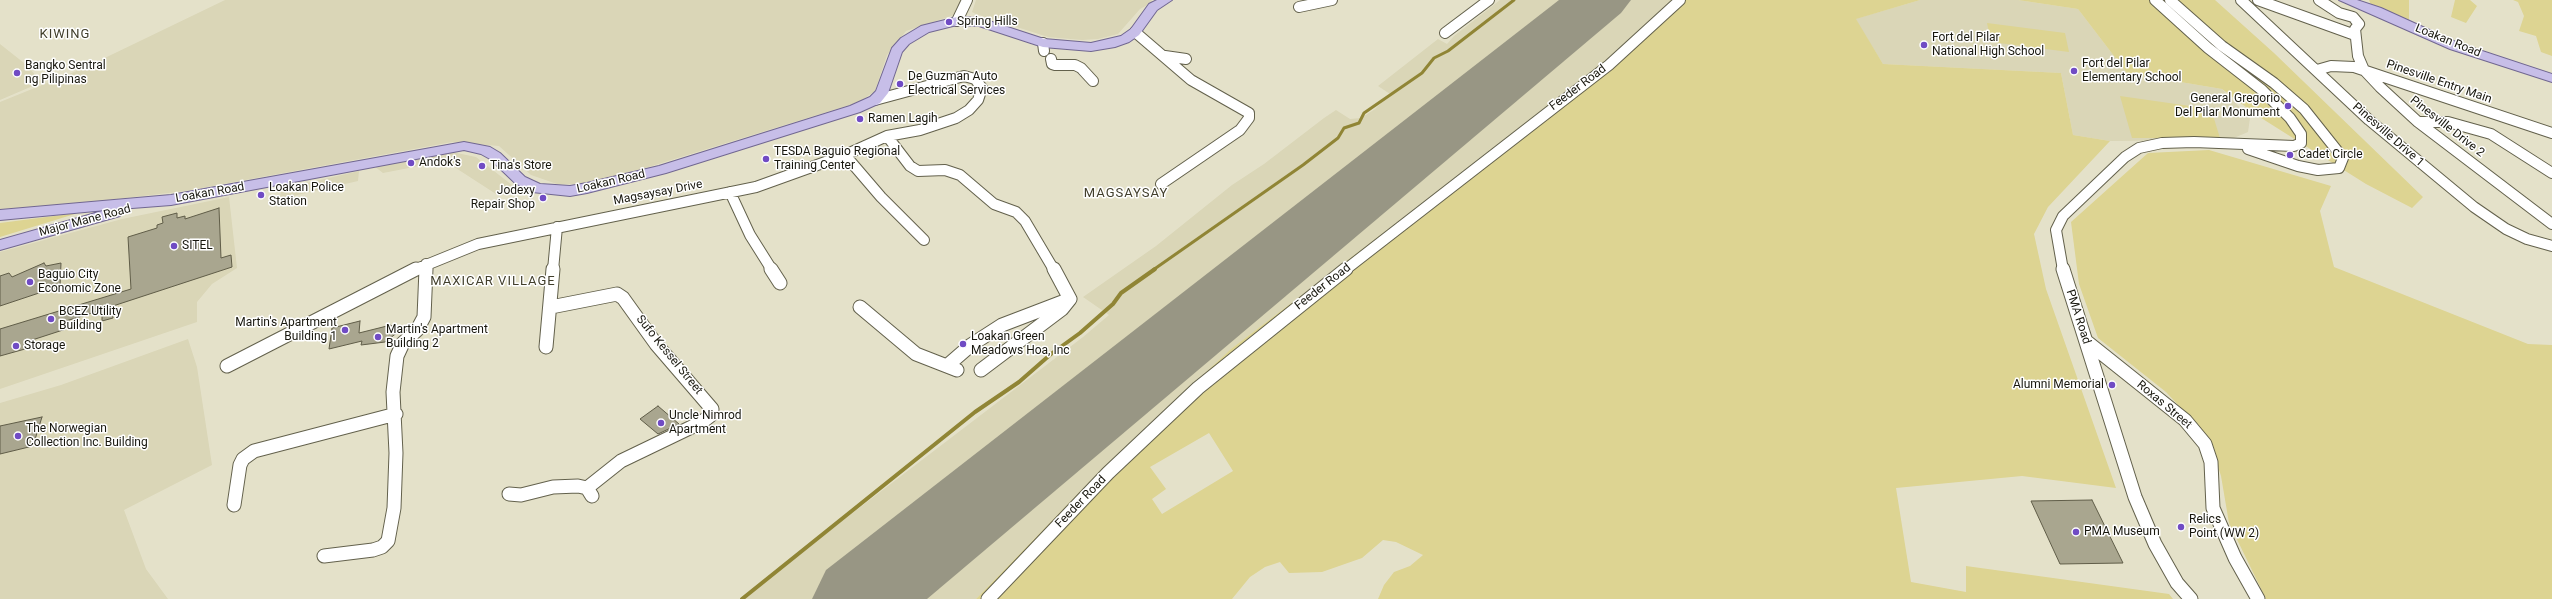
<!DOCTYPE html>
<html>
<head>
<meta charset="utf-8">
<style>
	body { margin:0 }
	canvas { display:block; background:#e4e1c9 }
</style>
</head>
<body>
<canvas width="2552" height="599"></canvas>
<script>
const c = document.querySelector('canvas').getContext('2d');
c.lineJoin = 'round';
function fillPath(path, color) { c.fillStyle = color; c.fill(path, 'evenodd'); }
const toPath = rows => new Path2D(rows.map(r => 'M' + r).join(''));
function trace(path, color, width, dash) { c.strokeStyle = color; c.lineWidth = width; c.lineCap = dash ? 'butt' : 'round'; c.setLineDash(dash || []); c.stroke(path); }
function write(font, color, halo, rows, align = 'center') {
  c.font = font + ' Roboto,sans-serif'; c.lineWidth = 3; c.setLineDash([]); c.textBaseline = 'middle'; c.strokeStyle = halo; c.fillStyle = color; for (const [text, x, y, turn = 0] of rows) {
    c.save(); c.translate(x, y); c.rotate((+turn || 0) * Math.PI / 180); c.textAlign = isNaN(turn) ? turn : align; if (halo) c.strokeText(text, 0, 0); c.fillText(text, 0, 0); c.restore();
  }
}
fillPath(toPath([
	[225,0,963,0,954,15,906,31,887,55,875,91,859,102,613,178,586,184,557,184,531,175,499,146,452,142,185,191,48,207,0,209,0,102,84,68],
	[976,0,1151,0,1153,2,1140,9,1118,34,1098,39,1082,40,1048,37,976,14,972,12],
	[1500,0,1672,0,1609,61,1231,349,1100,471,976,599,740,599,1083,337,1109,315,1083,297,1156,246,1232,185,1264,164,1324,118,1336,110,1350,119,1361,118,1375,109,1390,94,1378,86,1438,39,1447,44,1454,36],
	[1920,0,2018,0,2078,9,2127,73,2222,89,2250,118,2248,132,2229,140,2110,141,2073,135,2061,73,1883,64,1855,19],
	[0,44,24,63,42,82,0,100],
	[452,152,476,157,512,185,496,194,445,161,383,173,374,166],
	[359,171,358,181,280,199,281,189],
	[229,197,237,268,212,284,197,302,197,322,0,389,0,252,122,219],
	[188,339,197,367,212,465,124,510,146,569,168,599,0,599,0,403,61,385]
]), '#dad6b7');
fillPath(toPath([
	[1672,0,1920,0,1856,19,1883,64,2061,73,2073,135,2110,141,2048,207,2034,234,2046,289,2116,488,2022,476,1896,488,1911,582,1966,592,1966,566,2169,594,2173,599,1378,599,1384,585,1394,572,1410,566,1423,555,1396,542,1383,540,1362,558,1322,572,1289,573,1280,562,1265,567,1250,577,1232,599,976,599,1100,471,1231,349,1609,61],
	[1209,433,1233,471,1162,514,1152,499,1166,489,1150,467],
	[2018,0,2215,0,2274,53,2423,197,2412,208,2366,184,2258,116,2222,89,2127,73,2078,9],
	[2369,0,2409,0,2409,22,2371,5],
	[2455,0,2470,0,2477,6,2466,23,2451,17],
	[2513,0,2552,0,2552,56,2541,52,2536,36,2519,31,2524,16,2518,2],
	[1987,23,2065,33,2069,52,1991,42],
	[2120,96,2211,109,2220,138,2132,138],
	[2209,150,2331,186,2320,211,2334,267,2528,344,2552,345,2552,599,2266,599,2229,523,2221,476,2209,438,2166,392,2098,338,2079,284,2071,222,2148,153],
	[78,213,0,237,0,223]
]), '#ddd492');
trace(toPath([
	[1153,270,1303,165,1338,138,1344,128,1359,123,1364,113,1422,73,1434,58,1448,51,1514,0]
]), '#908535', 3);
trace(toPath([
	[742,599,975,412,1019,382,1051,354,1080,333,1113,304,1121,293,1155,269]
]), '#908535', 4);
fillPath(toPath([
	[1559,0,1631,0,1621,13,927,599,812,599,826,570,1559,0]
]), '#989684');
const building = toPath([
	[219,208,221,258,231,255,232,267,113,306,113,318,102,321,102,310,66,321,66,329,26,342,25,349,0,356,0,329,131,289,128,237,157,228,157,225,163,223,162,217,177,213,177,218,185,216,185,219,219,208],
	[44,263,46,266,61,263,60,286,0,306,0,276,9,273,12,277,44,263],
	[360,321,359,333,391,325,398,332,385,342,361,345,362,341,329,349,332,328,360,321],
	[658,406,679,424,658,434,640,419,658,406],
	[42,417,33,446,0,454,0,426,42,417],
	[2092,500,2123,563,2060,564,2031,501,2092,500]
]);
fillPath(building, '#a9a68f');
trace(building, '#605d48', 1);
const minorFar1 = toPath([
	[2170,0,2222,46,2274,83,2304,109,2343,158,2339,168,2318,170,2298,166,2248,149],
	[2241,0,2369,120,2474,207,2506,229,2527,239,2552,246],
	[2258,0,2355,35],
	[2319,0,2339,13,2353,17,2359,24,2355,29],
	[1299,7,1332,0],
	[957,21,967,0],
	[2355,29,2358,56,2364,70,2380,87,2418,122,2552,224],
	[1135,32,1191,80,1249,113,1249,118,1240,130,1161,184],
	[1445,33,1489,0],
	[1043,43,1044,51],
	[1165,56,1186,59],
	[1051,59,1052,64,1055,65,1075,65,1081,68,1093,81],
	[2317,70,2331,66,2354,67,2552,133],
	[2418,122,2448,122,2491,134,2552,173],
	[887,136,910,166,918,171,945,170,960,175,994,204,1016,212,1025,221,1054,270],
	[845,155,881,197,924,240],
	[730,192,750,235,772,270],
	[414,270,478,244,756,187,845,155,887,136,920,130,956,118,969,110,978,100,982,88,975,79,964,76,875,100],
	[426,270,426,264],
	[553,270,557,227],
	[1345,270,1609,65,1680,0],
	[2063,270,2056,230,2063,216,2125,157,2139,148,2162,143,2194,142,2294,146,2301,143,2301,134,2290,118,2262,90,2208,48,2155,0]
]);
const minor = toPath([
	[771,269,780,283],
	[2063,269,2135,497,2155,544,2177,583,2191,599],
	[551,307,617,294,623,298,656,344,712,409,711,415,702,422,621,461,587,488],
	[860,307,916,354,957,370],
	[2086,341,2185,420,2205,444,2211,462,2213,508,2235,558,2258,599],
	[546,347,553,269],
	[948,365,971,345,1002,325,1070,299],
	[227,366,416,269],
	[981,370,1062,309,1070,299,1054,269],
	[509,494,521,495,553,487,578,486,587,488,592,496],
	[234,505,240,465,243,459,254,451,396,414],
	[324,556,373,550,382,547,388,541,394,508,396,453,393,392,397,356,403,343,417,330,424,317,426,269],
	[988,599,1108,473,1198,388,1346,269]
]);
const major = toPath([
	[1157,0,1172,0,1157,10,1139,35,1129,42,1115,47,1091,51,1043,47,979,26,957,25,929,32,909,44,902,52,888,93,880,103,860,112,666,173,587,193,570,196,532,192,515,183,490,159,481,154,464,150,171,205,119,209,122,213,120,216,0,250,0,240,106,210,0,220,0,210,171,195,464,142,490,147,500,153,525,177,540,184,570,186,587,183,659,166,850,106,870,97,876,91,892,48,901,38,921,26,957,17,980,18,1044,39,1091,43,1121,36,1131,29,1149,4,1157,0],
	[2339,0,2357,0,2381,8,2458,43,2552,74,2552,82,2450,49,2339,0]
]);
trace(minorFar1, '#63614c', 12);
trace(minor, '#63614c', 15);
trace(major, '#716791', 2);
trace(minorFar1, '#fff', 10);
trace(minor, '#fff', 13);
fillPath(major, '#c7bee8');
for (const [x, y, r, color] of [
	[949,22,4,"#704bc4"],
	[1924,45,4,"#704bc4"],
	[2074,71,4,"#704bc4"],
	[17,73,4,"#704bc4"],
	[900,84,4,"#704bc4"],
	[2288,106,4,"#704bc4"],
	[860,119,4,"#704bc4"],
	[2290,155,4,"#704bc4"],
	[766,159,4,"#704bc4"],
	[411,163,4,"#704bc4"],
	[482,166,4,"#704bc4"],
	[261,195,4,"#704bc4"],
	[543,198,4,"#704bc4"],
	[174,246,4,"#704bc4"],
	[30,282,4,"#704bc4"],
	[51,319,4,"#704bc4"],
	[345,330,4,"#704bc4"],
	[378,337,4,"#704bc4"],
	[963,344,4,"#704bc4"],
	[16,346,4,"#704bc4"],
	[2112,385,4,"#704bc4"],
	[661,423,4,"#704bc4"],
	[18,436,4,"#704bc4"],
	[2181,527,4,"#704bc4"],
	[2076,532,4,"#704bc4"]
]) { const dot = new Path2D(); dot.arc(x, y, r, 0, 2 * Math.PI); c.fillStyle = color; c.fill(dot); trace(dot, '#fff', 1.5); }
write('12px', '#17160d', '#fff', [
	["Spring Hills",957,22],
	["Fort del Pilar",1932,38],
	["National High School",1932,52],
	["Fort del Pilar",2082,64],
	["Elementary School",2082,78],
	["Bangko Sentral",25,66],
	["ng Pilipinas",25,80],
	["De Guzman Auto",908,77],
	["Electrical Services",908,91],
	["General Gregorio",2280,99,"right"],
	["Del Pilar Monument",2280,113,"right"],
	["Ramen Lagih",868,119],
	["TESDA Baguio Regional",774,152],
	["Training Center",774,166],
	["Cadet Circle",2298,155],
	["Andok's",419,163],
	["Tina's Store",490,166],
	["Loakan Police",269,188],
	["Station",269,202],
	["Jodexy",535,191,"right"],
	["Repair Shop",535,205,"right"],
	["SITEL",182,246],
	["Baguio City",38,275],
	["Economic Zone",38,289],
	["BCEZ Utility",59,312],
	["Building",59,326],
	["Martin's Apartment",337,323,"right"],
	["Building 1",337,337,"right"],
	["Martin's Apartment",386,330],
	["Building 2",386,344],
	["Loakan Green",971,337],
	["Meadows Hoa, Inc",971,351],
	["Storage",24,346],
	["Alumni Memorial",2104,385,"right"],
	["Uncle Nimrod",669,416],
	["Apartment",669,430],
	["The Norwegian",26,429],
	["Collection Inc. Building",26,443],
	["Relics",2189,520],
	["Point (WW 2)",2189,534],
	["PMA Museum",2084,532]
], 'left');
write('12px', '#17160d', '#fff', [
	["Loakan Road",2448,41,22],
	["Pinesville Entry Main",2439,82,19],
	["Feeder Road",1578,88,-37],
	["Pinesville Drive 2",2447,127,38],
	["Pinesville Drive 1",2388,135,41],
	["Loakan Road",611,182,-13],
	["Loakan Road",210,193,-10],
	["Magsaysay Drive",658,193,-11],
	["Major Mane Road",85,221,-15],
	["Feeder Road",1323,287,-38],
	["PMA Road",2078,317,72],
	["Sufo Kessel Street",669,355,51],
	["Roxas Street",2164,405,40],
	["Feeder Road",1081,502,-46]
]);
c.letterSpacing = '1px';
write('13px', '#413e2b', '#fff', [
	["KIWING",65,35],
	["MAGSAYSAY",1126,194],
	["MAXICAR VILLAGE",493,282]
]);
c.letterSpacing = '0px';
</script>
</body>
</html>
